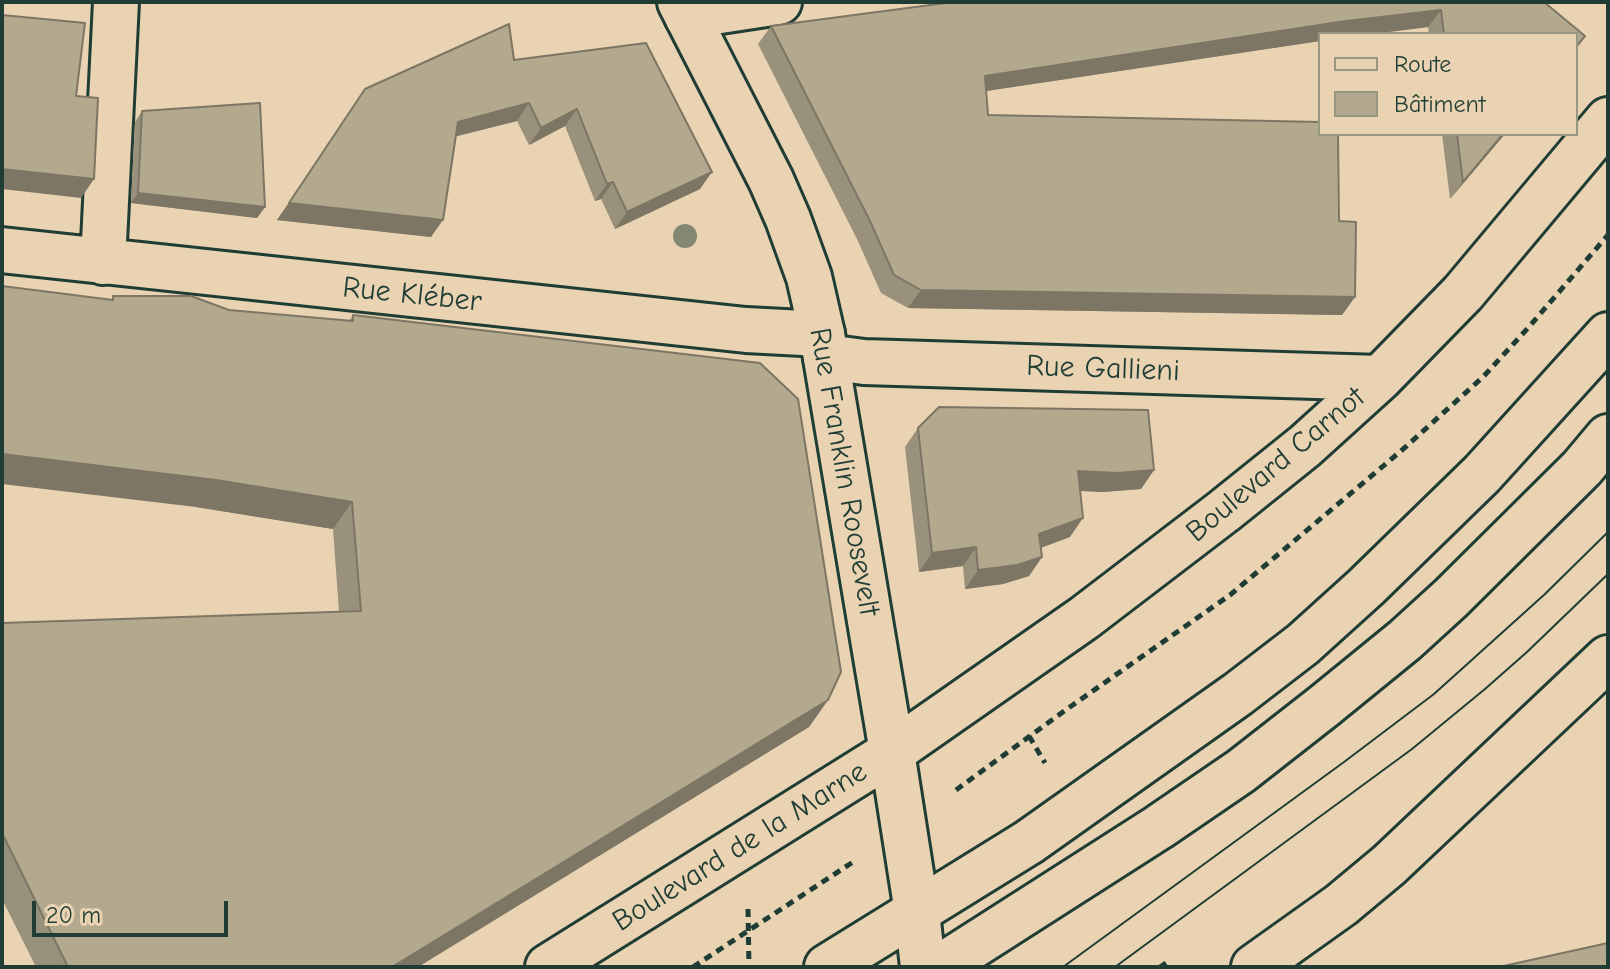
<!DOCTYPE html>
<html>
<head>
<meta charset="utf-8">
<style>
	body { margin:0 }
	#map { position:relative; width:1610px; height:969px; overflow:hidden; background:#e9d3b2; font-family:"Comic Neue",sans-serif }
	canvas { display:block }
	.frame { position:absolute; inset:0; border:4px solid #1f3d34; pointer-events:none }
	.legend { position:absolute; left:1318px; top:32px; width:260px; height:104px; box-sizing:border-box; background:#e9d3b2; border:2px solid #989780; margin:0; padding:10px 14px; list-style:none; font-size:24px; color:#1f3d34 }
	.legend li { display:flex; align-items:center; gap:16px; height:40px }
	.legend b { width:40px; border:2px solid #989780 }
	.scale { position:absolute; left:32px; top:901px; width:196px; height:36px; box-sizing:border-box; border:4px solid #1f3d34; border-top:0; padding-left:10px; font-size:24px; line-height:28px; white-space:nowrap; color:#1f3d34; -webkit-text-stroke:6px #e9d3b2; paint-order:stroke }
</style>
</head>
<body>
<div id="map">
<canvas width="1610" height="969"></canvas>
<div class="frame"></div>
<ul class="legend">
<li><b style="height:10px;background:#e9d3b2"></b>Route</li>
<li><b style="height:22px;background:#b2a98f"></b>Bâtiment</li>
</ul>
<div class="scale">20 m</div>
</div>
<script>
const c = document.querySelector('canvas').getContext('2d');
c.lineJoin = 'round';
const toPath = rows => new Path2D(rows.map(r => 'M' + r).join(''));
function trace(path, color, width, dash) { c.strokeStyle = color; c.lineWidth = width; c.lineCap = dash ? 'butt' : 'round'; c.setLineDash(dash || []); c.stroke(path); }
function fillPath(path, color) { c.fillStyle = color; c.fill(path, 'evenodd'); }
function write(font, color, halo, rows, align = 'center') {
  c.font = font + ' "Comic Neue",sans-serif'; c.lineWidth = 7; c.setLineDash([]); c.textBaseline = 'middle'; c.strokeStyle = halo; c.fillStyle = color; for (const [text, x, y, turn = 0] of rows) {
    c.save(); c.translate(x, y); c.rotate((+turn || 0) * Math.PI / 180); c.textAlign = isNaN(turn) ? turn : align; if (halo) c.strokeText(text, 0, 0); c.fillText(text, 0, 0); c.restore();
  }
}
const minor = toPath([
	[687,16,779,2],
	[2,250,746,330,822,334],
	[103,262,116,2],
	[826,357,864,362,1380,378],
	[892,752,1084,618,1224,511,1305,446,1380,378,1463,293,1608,120],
	[1254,967,1341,905,1389,865,1608,658]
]);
const major = toPath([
	[680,2,771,180,788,219,809,277,822,334,892,752,917,912,923,967],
	[548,967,892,752],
	[827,967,1029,842,1238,694,1303,644,1366,587,1482,474,1608,335],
	[940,967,1159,827,1241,771,1324,706,1405,640,1451,598,1582,468,1608,437]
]);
trace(minor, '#1f3d34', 50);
trace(major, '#1f3d34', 50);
trace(toPath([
	[1029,736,1045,763],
	[956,790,1067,709,1230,595,1401,451,1483,377,1528,328,1608,235],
	[748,909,749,967],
	[693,967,853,862],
	[1160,967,1166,963]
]), '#1f3d34', 5, [8, 6]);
trace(minor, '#e9d3b2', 44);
trace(major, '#e9d3b2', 44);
trace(toPath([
	[1063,967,1344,762,1434,694,1545,594,1608,532],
	[1115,967,1412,749,1485,689,1527,652,1608,574]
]), '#1f3d34', 2);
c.fillStyle = '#838872';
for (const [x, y] of [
	[685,236]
]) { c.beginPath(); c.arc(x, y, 12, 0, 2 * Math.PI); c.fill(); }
fillPath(toPath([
	[1544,2,1585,36,1576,49,1576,34,1429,34,1428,27,1372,34,1320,34,1320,41,986,91,988,115,1339,221,1355,297,1342,315,908,308,881,293,857,239,758,44,771,26],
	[514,60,700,189,615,229,601,199,595,201,565,126,529,145,517,121,455,136,431,237,277,220,353,106],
	[142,111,265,207,257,218,131,203,135,122],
	[1442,134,1505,134,1450,199],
	[113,296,229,310,349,321,353,315,828,700,809,727,418,967,36,967,2,899,2,623,339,612,333,529,196,507,111,300],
	[918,428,1154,470,1141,489,1103,492,1080,491,1070,537,1041,548,1042,557,1029,576,1003,584,965,589,963,566,919,572,905,447]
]), '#99917b');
fillPath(toPath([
	[1441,10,1428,27,1372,34,1320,34,1320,41,973,93,985,76,1346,21],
	[529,103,517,121,446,139,458,122],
	[577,109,565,126,529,145,541,128],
	[1503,134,1505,134,1450,199,1463,182],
	[2,169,94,179,81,198,2,189],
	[712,172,700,189,615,229,627,212],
	[613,182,601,199,595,201,607,184],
	[138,193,265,207,257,218,131,203],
	[289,203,443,220,431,237,277,220],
	[921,290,1355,297,1342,315,908,308],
	[2,454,216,480,352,502,333,529,196,507,2,484],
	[1154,470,1141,489,1103,492,1064,490,1078,471],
	[1083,518,1070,537,1026,553,1039,534],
	[976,547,963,566,919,572,932,553],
	[1042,557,1029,576,1003,584,965,589,978,570],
	[828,700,809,727,418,967,392,967]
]), '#7d7664');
const building = toPath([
	[953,2,1544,2,1585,36,1576,47,1576,34,1444,34,1441,10,1346,21,985,76,988,115,1320,122,1320,134,1338,134,1339,221,1356,222,1355,297,921,290,894,275,870,221,771,26,953,2],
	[2,15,85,23,76,96,98,98,94,179,2,169,2,15],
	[509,24,514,60,646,43,712,172,627,212,613,182,607,184,577,109,541,128,529,103,458,122,443,220,289,203,365,89,509,24],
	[260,103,265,207,138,193,142,111,260,103],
	[1457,134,1503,134,1463,182,1457,134],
	[2,286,113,300,113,296,191,296,229,310,353,321,353,315,760,363,798,399,841,672,828,700,392,967,68,967,2,833,2,623,361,611,352,502,216,480,2,454,2,286],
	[939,407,1148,410,1154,470,1117,473,1078,471,1083,518,1039,534,1042,557,1017,565,978,570,976,547,932,553,918,428,939,407],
	[1608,943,1608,967,1499,967,1608,943]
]);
fillPath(building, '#b2a98f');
trace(building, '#7d7664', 2);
write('30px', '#1f3d34', '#e9d3b2', [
	["Rue Kléber",412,295,6],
	["Rue Gallieni",1103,369,2],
	["Boulevard Carnot",1276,465,-40],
	["Rue Franklin Roosevelt",844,472,80],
	["Boulevard de la Marne",740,847,-32]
]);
</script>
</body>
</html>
